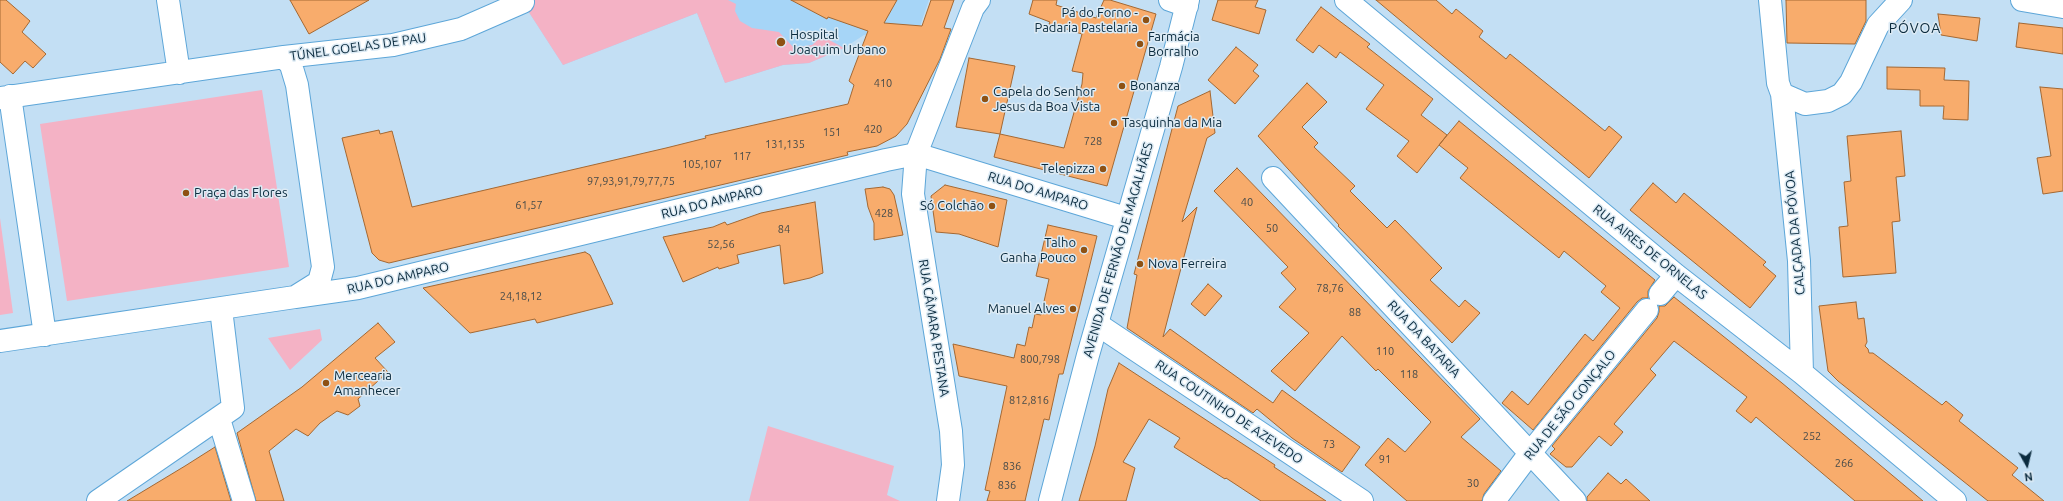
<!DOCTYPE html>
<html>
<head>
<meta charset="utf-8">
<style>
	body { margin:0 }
	#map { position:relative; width:2063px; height:501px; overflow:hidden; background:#c3dff4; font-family:Ubuntu,sans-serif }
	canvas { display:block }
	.north { position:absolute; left:2007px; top:445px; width:40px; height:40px; -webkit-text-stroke:3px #dceaf4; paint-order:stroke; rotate:172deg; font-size:11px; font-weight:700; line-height:16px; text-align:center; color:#0b2b3e }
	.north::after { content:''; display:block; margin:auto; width:14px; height:18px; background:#0b2b3e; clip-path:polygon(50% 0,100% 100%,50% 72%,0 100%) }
</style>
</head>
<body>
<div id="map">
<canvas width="2063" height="501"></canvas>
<div class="north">N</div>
</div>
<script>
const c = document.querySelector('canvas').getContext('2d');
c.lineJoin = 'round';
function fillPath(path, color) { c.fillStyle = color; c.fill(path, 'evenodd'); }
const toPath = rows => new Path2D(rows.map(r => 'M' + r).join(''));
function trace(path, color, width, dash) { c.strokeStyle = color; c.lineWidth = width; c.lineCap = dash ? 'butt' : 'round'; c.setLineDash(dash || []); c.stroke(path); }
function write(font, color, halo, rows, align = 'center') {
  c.font = font + ' Ubuntu,sans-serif'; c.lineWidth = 3; c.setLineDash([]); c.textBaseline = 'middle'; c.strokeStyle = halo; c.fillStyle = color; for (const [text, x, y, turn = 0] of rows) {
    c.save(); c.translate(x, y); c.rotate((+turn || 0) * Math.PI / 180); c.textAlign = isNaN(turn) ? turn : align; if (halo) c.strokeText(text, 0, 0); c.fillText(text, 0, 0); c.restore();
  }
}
fillPath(toPath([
	[521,0,929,0,920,26,909,30,864,35,844,48,809,63,783,65,725,83,697,13,563,65]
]), '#a6d5f7');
fillPath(toPath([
	[521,0,728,0,736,4,735,11,740,21,752,28,779,32,794,48,812,45,822,36,844,48,809,63,783,65,725,83,697,13,563,65],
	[262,90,289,267,67,301,40,124],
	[0,218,13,313,0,315],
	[320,329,322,340,290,370,268,338],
	[768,426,894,466,887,495,900,501,749,501]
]), '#f4b2c5');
const building = toPath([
	[0,0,6,0,30,21,22,32,46,54,33,68,25,61,13,74,0,62,0,0],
	[290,0,369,0,309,34,290,0],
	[791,0,897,0,884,23,922,26,931,0,954,0,944,28,951,29,940,59,907,124,896,136,877,146,847,152,848,155,389,263,379,260,372,253,342,138,379,130,380,134,392,131,412,207,666,148,706,138,705,136,848,104,854,85,849,81,868,31,828,17,827,19,791,0],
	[1033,0,1057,0,1056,5,1096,18,1104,0,1110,0,1156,14,1107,186,994,157,1000,134,1064,148,1082,84,1083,73,1072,71,1082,34,1049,24,1050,22,1029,14,1033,0],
	[1218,0,1258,0,1255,7,1266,10,1259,34,1212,20,1218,0],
	[1376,0,1436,0,1452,14,1456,9,1483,31,1479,37,1506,59,1510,54,1605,131,1609,126,1622,137,1589,178,1376,0],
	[1786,0,1866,0,1866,21,1855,44,1787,43,1786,0],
	[1321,7,1370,44,1367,47,1433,99,1421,115,1447,135,1417,173,1397,156,1409,141,1366,109,1384,85,1340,52,1336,58,1319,45,1313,53,1296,40,1321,7],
	[1938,14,1980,18,1977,41,1941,35,1938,14],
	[2019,23,2063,28,2063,54,2016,47,2019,23],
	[1236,47,1258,65,1253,71,1259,76,1235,104,1208,80,1236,47],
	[969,58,1015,66,1000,134,956,127,969,58],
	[1887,67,1945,68,1944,80,1969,81,1968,120,1943,119,1944,106,1920,106,1920,90,1887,89,1887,67],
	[1307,83,1327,102,1302,127,1318,143,1314,147,1355,186,1350,191,1387,228,1395,220,1442,268,1430,280,1459,307,1465,300,1480,313,1452,343,1338,226,1339,225,1258,136,1307,83],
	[2040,87,2063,89,2063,191,2043,194,2037,158,2051,156,2040,87],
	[1210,91,1215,133,1207,138,1182,222,1197,207,1163,337,1170,329,1273,403,1282,390,1360,447,1342,472,1292,438,1257,409,1253,413,1127,328,1137,275,1134,274,1178,106,1210,91],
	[1459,121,1655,280,1648,291,1648,298,1642,298,1637,302,1533,430,1502,403,1512,391,1528,405,1585,334,1593,341,1620,308,1601,292,1606,286,1564,251,1559,258,1460,178,1468,168,1439,145,1459,121],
	[1901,131,1905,176,1896,177,1900,221,1892,222,1896,273,1843,277,1839,227,1848,226,1844,182,1851,181,1847,136,1901,131],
	[1237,168,1480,419,1461,437,1501,471,1484,494,1482,501,1407,501,1365,465,1388,438,1405,452,1431,422,1378,369,1376,371,1342,336,1295,391,1271,371,1309,333,1279,307,1296,289,1281,273,1288,267,1214,191,1237,168],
	[1653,183,1676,203,1684,193,1766,262,1763,265,1776,276,1750,308,1630,210,1653,183],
	[945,185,1007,200,998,247,959,234,936,232,931,196,945,185],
	[883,187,890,189,894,195,903,235,874,240,874,223,868,207,865,189,883,187],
	[815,202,823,273,810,278,784,284,780,245,737,255,739,263,719,269,718,267,683,282,663,237,713,227,725,222,727,225,761,213,815,202],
	[1048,225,1097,236,1063,374,1059,374,1049,420,1044,419,1025,501,987,501,990,491,985,490,1007,386,959,376,953,344,1014,358,1017,344,1025,346,1029,327,1032,328,1035,314,1041,315,1049,279,1036,276,1048,225],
	[585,252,590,255,613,304,537,323,535,319,470,333,423,288,585,252],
	[1208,284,1222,296,1205,316,1191,304,1208,284],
	[1674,297,1782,383,1923,501,1855,501,1756,417,1751,423,1736,411,1747,397,1674,341,1650,369,1656,375,1614,424,1623,432,1611,446,1599,436,1572,467,1566,467,1550,454,1555,449,1552,446,1657,318,1659,312,1659,306,1665,306,1674,297],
	[1856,302,1858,319,1864,318,1867,342,1865,346,1868,349,1869,353,1873,353,1942,405,1946,401,1963,415,1959,421,2018,468,2012,475,2044,501,1988,501,1838,381,1828,371,1819,306,1856,302],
	[378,323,395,342,375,358,388,372,358,399,360,406,348,415,337,411,320,423,308,436,296,429,269,451,284,501,256,501,237,433,302,387,378,323],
	[1119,363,1275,465,1274,467,1326,501,1261,501,1226,478,1225,479,1174,447,1180,438,1149,419,1123,462,1135,468,1126,501,1079,501,1095,446,1108,389,1119,363],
	[215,447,231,501,127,501,185,466,215,447],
	[1608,473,1621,484,1626,479,1650,501,1587,501,1587,497,1608,473]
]);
fillPath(building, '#f8ac6c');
trace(building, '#a46832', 1);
const minor = toPath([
	[1346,0,1676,275,1802,373,1955,501],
	[1770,0,1778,83,1782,94,1799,261,1802,373],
	[2022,0,2063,7],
	[1782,94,1805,104,1828,101,1842,94,1851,82,1878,25,1901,0],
	[1273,178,1575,501],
	[1660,294,1676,275],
	[1097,324,1362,501],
	[219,419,244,501],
	[98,501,233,408,221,309],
	[948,501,953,465,951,431,913,194,916,154,973,8,979,0],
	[1494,501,1530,453,1647,310]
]);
const major = toPath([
	[168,0,179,73],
	[1170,0,1187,6],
	[10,96,45,335],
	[0,98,284,57,393,45,461,29,523,2],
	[295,297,358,288,886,160,916,154,1126,218],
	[0,341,295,297,319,282,323,267,297,85,291,65,284,57],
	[1050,501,1088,355,1171,67,1188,0]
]);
trace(minor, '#5da6d8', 24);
trace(major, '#5da6d8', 24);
trace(minor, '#fff', 22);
trace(major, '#fff', 22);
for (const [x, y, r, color] of [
	[1146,20,4,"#8e5113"],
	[781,42,5,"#8e5113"],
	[1140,44,4,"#8e5113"],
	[1122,86,4,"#8e5113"],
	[985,99,4,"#8e5113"],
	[1114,123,4,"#8e5113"],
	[1103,169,4,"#8e5113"],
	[186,193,4,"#8e5113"],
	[992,206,4,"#8e5113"],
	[1084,250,4,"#8e5113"],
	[1140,264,4,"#8e5113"],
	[1073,309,4,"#8e5113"],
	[326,383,4,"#8e5113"]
]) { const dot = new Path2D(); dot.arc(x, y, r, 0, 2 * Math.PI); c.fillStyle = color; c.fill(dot); trace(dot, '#dceaf4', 1.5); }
write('11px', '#464b4a', null, [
	["410",883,83],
	["420",873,129],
	["151",832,132],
	["728",1093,141],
	["131,135",785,144],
	["117",742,156],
	["105,107",702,164],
	["97,93,91,79,77,75",631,181],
	["40",1247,202],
	["61,57",529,205],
	["428",884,213],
	["50",1272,228],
	["84",784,229],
	["52,56",721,244],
	["78,76",1330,288],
	["24,18,12",521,296],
	["88",1355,312],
	["110",1385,351],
	["800,798",1040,359],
	["118",1409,374],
	["812,816",1029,400],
	["252",1812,436],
	["73",1329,444],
	["91",1385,459],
	["266",1844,463],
	["836",1012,466],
	["30",1473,483],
	["836",1007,485]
]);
write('13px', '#0b2b3e', '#dceaf4', [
	["Pá do Forno -",1138,13,"right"],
	["Padaria Pastelaria",1138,28,"right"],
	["Hospital",790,35],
	["Joaquim Urbano",790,50],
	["Farmácia",1148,37],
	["Borralho",1148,52],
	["Bonanza",1130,86],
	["Capela do Senhor",993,92],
	["Jesus da Boa Vista",993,107],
	["Tasquinha da Mia",1122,123],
	["Telepizza",1095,169,"right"],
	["Praça das Flores",194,193],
	["Só Colchão",984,206,"right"],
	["Talho",1076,243,"right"],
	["Ganha Pouco",1076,258,"right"],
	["Nova Ferreira",1148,264],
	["Manuel Alves",1065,309,"right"],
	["Mercearia",334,376],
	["Amanhecer",334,391]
], 'left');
write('13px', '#0b2b3e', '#dceaf4', [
	["TÚNEL GOELAS DE PAU",358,47,-8],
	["RUA DO AMPARO",1038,191,17],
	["RUA DO AMPARO",712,202,-14],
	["CALÇADA DA PÓVOA",1795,233,-95],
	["AVENIDA DE FERNÃO DE MAGALHÃES",1118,250,-74],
	["RUA AIRES DE ORNELAS",1650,252,39],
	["RUA DO AMPARO",398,278,-13],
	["RUA CÂMARA PESTANA",934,328,81],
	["RUA DA BATARIA",1424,339,47],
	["RUA DE SÃO GONÇALO",1570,405,-51],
	["RUA COUTINHO DE AZEVEDO",1229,412,34]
]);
c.letterSpacing = '1px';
write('14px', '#0b2b3e', '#dceaf4', [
	["PÓVOA",1915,28]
]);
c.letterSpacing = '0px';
</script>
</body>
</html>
